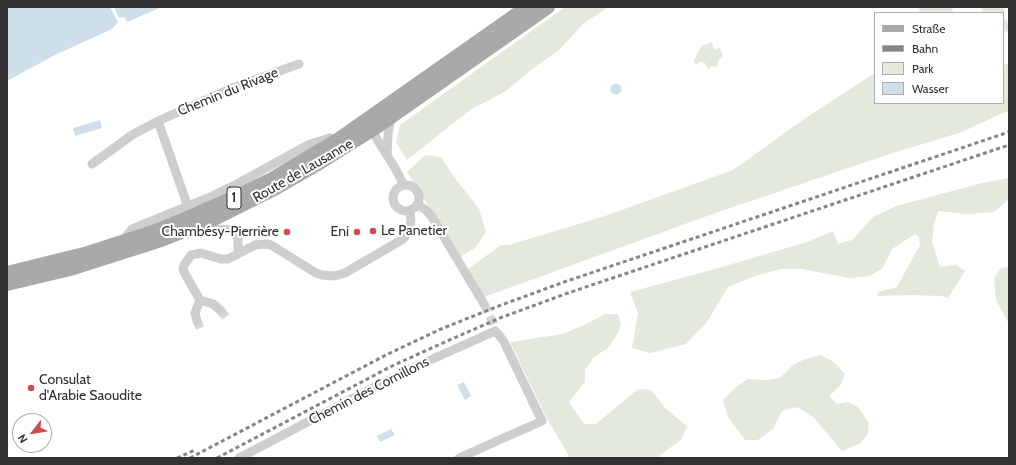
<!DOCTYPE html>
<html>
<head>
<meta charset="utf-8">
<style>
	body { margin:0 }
	#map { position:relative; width:1016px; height:465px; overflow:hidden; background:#fff; font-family:Cabin,sans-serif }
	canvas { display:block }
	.frame { position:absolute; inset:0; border:8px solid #313131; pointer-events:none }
	.legend { position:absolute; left:874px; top:12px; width:130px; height:92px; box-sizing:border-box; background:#fff; border:1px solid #adadad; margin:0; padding:5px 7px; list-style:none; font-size:12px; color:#313131 }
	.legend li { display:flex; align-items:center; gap:8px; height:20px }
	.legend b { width:20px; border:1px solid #adadad }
	.north { position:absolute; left:12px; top:413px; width:40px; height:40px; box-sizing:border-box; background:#fff; border:1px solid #adadad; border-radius:50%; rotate:239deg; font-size:11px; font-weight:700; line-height:16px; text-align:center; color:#313131 }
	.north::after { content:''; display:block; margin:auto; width:14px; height:18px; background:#d24853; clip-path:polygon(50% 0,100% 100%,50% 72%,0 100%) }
</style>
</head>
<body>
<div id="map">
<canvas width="1016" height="465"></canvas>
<div class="frame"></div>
<ul class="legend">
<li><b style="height:5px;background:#a9a9a9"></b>Straße</li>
<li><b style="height:5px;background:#868686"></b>Bahn</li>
<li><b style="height:11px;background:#e4e9de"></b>Park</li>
<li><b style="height:11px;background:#cfdfe9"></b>Wasser</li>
</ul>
<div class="north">N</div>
</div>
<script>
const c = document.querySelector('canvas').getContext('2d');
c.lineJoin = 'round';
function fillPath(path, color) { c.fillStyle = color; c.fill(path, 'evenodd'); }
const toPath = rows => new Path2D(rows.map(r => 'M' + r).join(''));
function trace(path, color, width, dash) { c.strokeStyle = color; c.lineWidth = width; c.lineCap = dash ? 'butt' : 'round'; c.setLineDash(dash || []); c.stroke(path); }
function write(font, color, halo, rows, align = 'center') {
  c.font = font + ' Cabin,sans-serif'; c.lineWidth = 4; c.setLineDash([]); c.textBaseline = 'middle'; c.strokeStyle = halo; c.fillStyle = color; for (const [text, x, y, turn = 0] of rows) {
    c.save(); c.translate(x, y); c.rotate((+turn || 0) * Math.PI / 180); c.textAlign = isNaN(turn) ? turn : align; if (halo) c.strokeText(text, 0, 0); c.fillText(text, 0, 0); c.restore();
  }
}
fillPath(toPath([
	[565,7,609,7,584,23,559,50,532,69,506,91,470,110,407,160,396,142,400,125],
	[919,7,952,7,953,13,920,13],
	[981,7,1003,7,1005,11,1003,13,983,13],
	[1003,16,1005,20,1007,20,1009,28,1009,31,1003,32],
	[712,42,713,47,715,49,720,48,723,56,718,61,717,66,713,67,711,66,710,68,708,69,705,63,702,62,699,62,696,65,694,61,701,46],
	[1009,63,1009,112,1005,112,962,132,893,153,718,212,484,297,468,269,501,245,509,245,605,216,733,170,807,117,875,73,875,103,1003,103,1003,65],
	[425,155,441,157,455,178,479,209,486,232,475,248,460,257,407,172],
	[1009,178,1009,199,994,212,968,214,938,211,934,224,932,241,940,267,956,265,965,271,948,298,941,296,910,295,877,296,878,292,897,287,920,245,919,237,915,234,892,249,882,269,869,276,849,278,802,269,781,269,755,276,728,287,707,322,686,344,650,353,632,348,638,313,630,292,715,269,807,242,833,231,838,244,852,240,873,217,896,206,982,183],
	[1009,267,1009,324,996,300,994,278,1001,268],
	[605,314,618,314,621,323,618,333,608,348,594,357,585,370,585,382,569,402,584,424,596,424,638,389,651,390,666,409,687,426,681,440,656,458,570,458,545,415,510,342,563,334,584,325],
	[821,355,834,362,845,374,840,386,829,396,837,404,848,402,858,407,869,423,868,434,861,443,842,451,814,418,798,407,782,411,773,429,758,440,745,440,728,417,723,400,736,387,748,379,765,380,780,378,793,365,803,360]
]), '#e4e9de');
fillPath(toPath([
	[7,7,110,7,118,22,112,29,55,55,7,81],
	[114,7,162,7,127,22,125,18,123,17,119,18],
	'610.5 89a5.5 5.5 0 1 1 11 0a5.5 5.5 0 1 1-11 0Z',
	[100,120,102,128,75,136,73,128],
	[464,382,471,396,465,400,457,385],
	[391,429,395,435,380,442,377,436]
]), '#cfdfe9');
trace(toPath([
	[484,304,494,325],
	[220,310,226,317],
	[197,321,200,328]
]), '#d6d6d6', 9, [9, 4.5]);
trace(toPath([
	[372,131,395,168,404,185],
	[387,155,388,134,390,123,393,117],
	[92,164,132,135,158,121],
	'393 198a13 13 0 1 1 26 0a13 13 0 1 1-26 0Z',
	[417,204,426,210,432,217,484,304],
	[188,207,158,121,232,88,299,64],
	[189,234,215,229,233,230,238,239,238,253],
	[123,241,132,229,208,198,237,184,308,145,329,138,335,139],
	[220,310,213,304,200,300,185,274,183,269,184,265,191,255,201,253,221,259,228,259,255,245,266,244,271,245,316,273,322,275,334,276,345,273,403,239,409,232,411,221,410,211],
	[197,321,195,313,200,300],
	[239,458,361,394,417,366,495,331],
	[459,458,542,421,504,342,499,335,495,331]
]), '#cecece', 9);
trace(toPath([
	[7,273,88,253,156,231,190,217,233,198,272,179,339,139,527,7],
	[7,284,70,269,161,240,216,218,276,188,316,165,378,126,548,7]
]), '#a9a9a9', 14);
trace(toPath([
	[177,458,195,450],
	[190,458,386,355,441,329,496,307,564,282,1009,132],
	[217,458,392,366,447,341,500,318,568,293,1009,145]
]), '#868686', 3, [4, 3]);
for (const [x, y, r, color] of [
	[373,231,4,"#d24853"],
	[287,232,4,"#d24853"],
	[357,232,4,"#d24853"],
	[31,388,4,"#d24853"]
]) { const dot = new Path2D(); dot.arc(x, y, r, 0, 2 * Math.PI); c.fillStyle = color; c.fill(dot); trace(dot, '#fff', 1.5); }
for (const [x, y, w] of [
	[234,198,14]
]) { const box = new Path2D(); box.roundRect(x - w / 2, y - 11, w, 22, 3); c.fillStyle = '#fff'; c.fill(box); trace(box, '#313131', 1); }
write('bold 13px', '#313131', null, [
	["1",234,198]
]);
write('14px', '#313131', '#fff', [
	["Chemin du Rivage",228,92,-22],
	["Route de Lausanne",303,171,-30],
	["Chemin des Cornillons",369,391,-27]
]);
write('14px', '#313131', '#fff', [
	["Le Panetier",381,231],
	["Chambésy-Pierrière",279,232,"right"],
	["Eni",349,232,"right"],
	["Consulat",39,380],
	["d'Arabie Saoudite",39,396]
], 'left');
</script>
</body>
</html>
